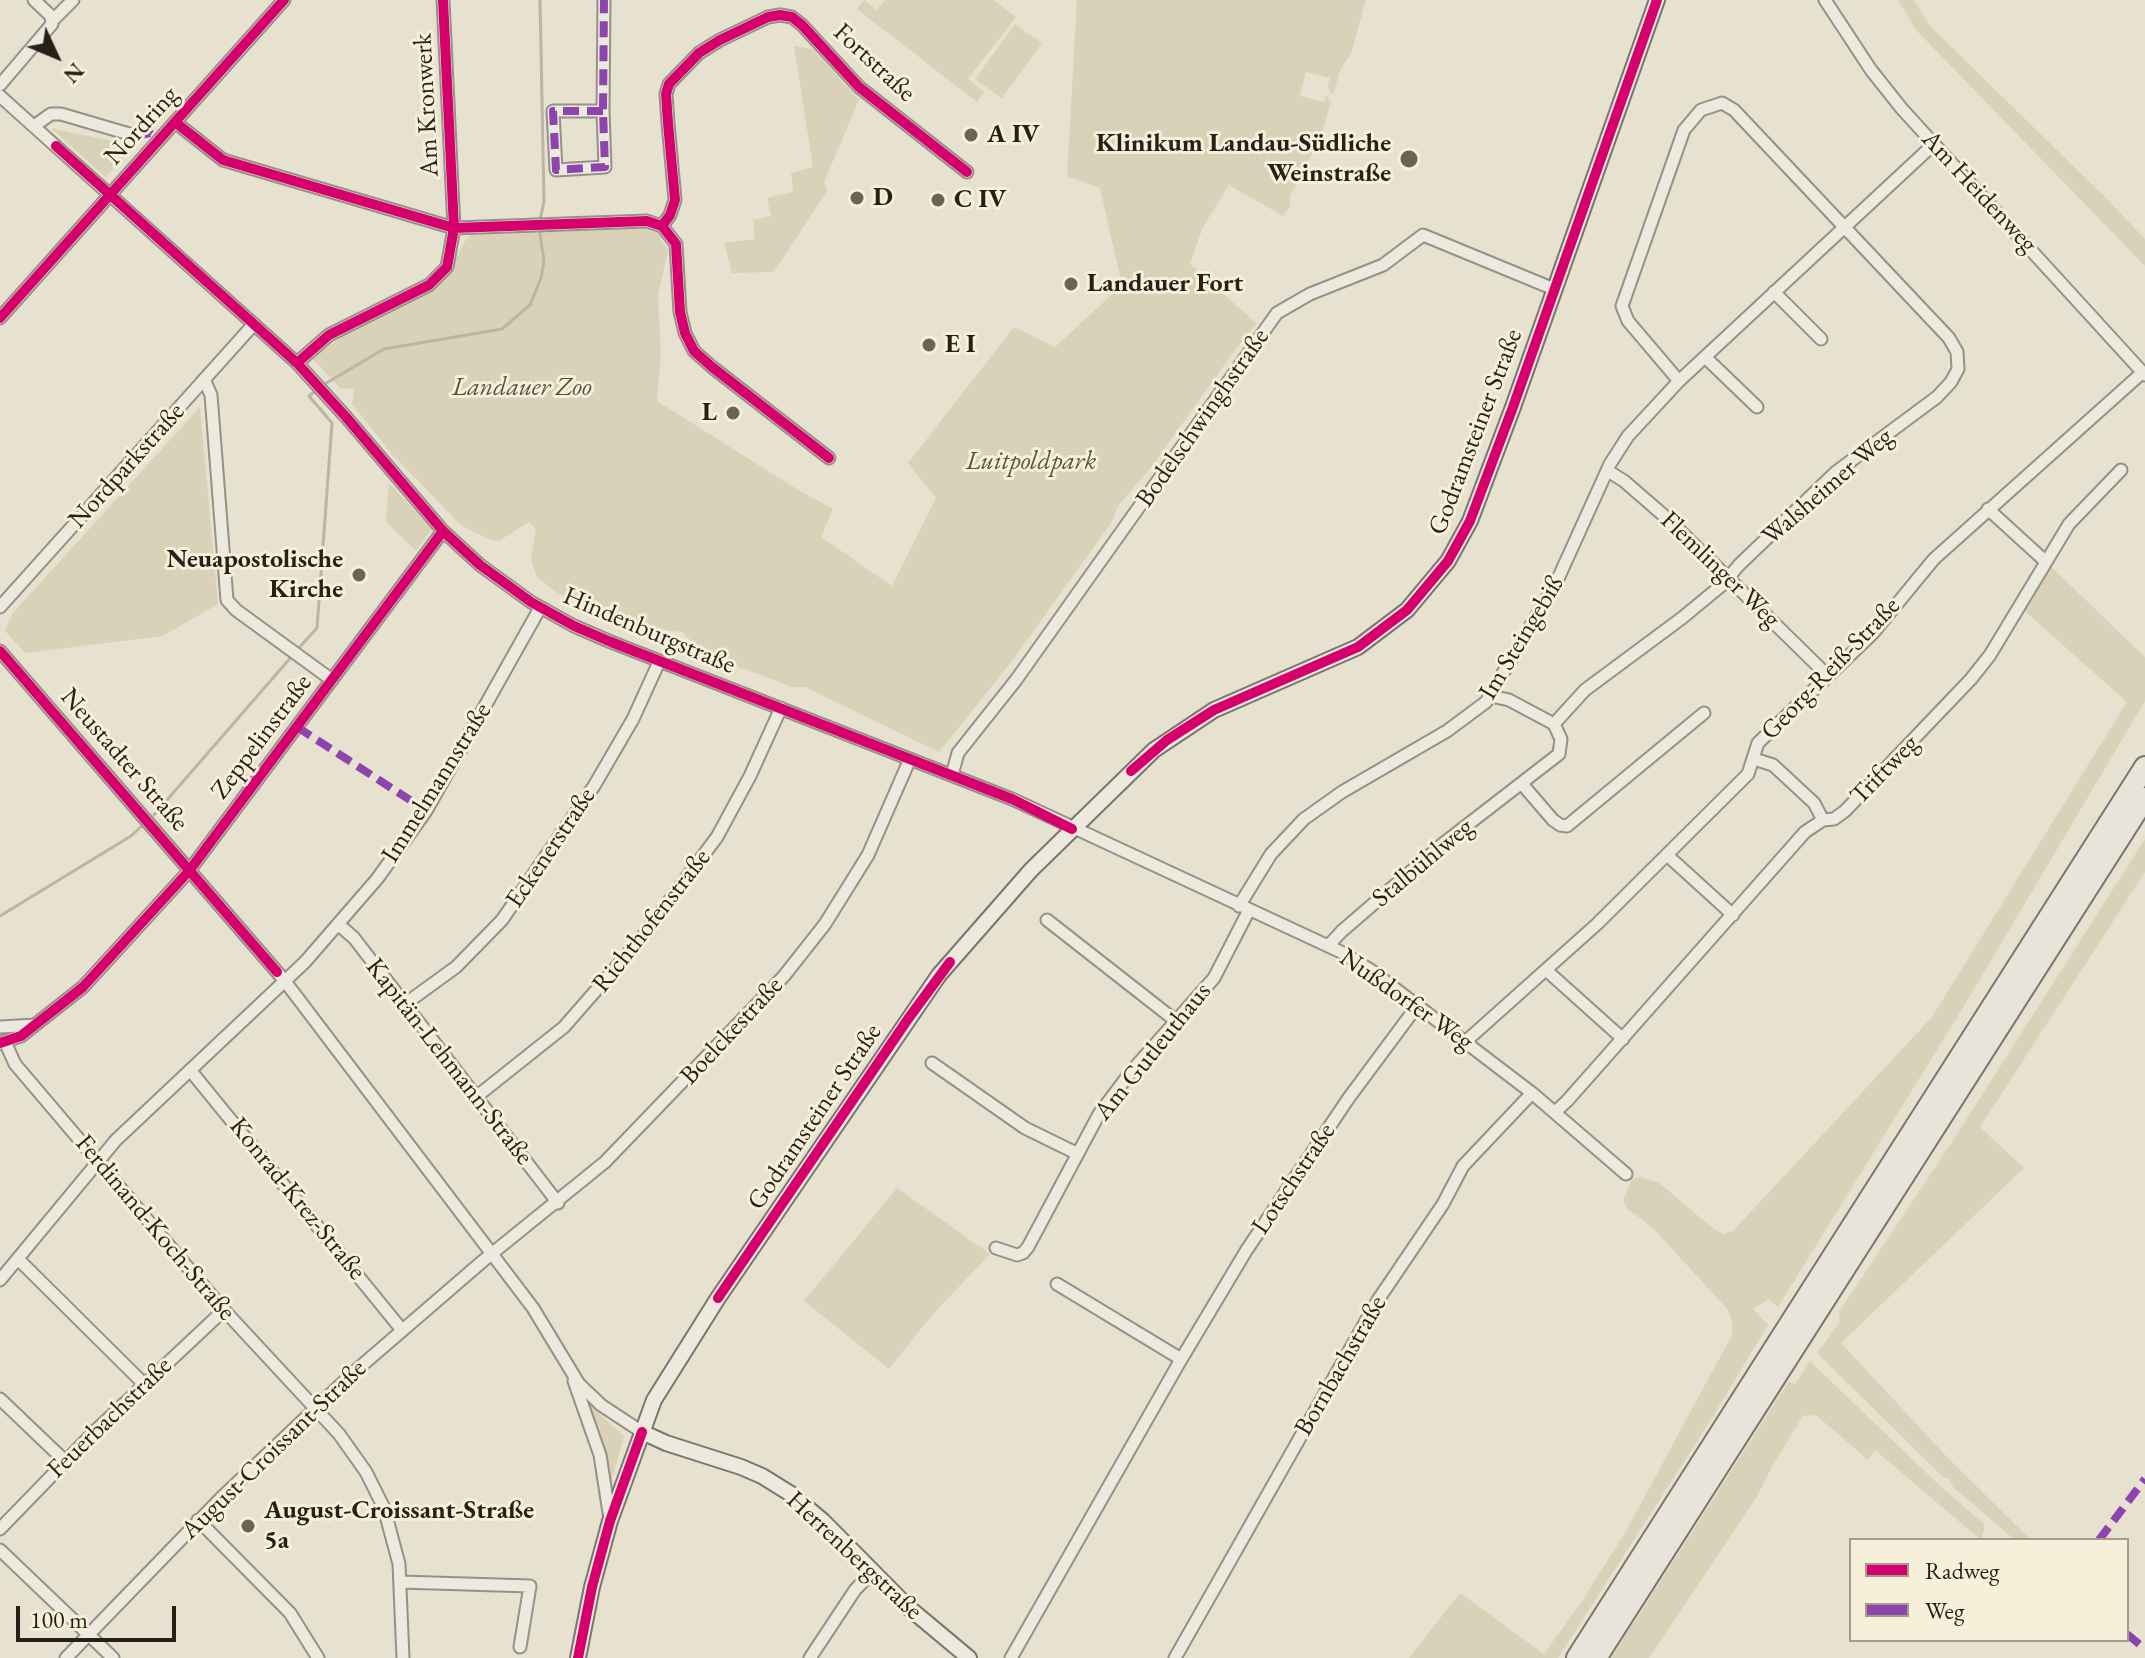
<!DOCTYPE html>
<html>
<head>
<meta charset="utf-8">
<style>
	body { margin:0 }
	#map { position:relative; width:2145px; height:1658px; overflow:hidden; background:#e7e1cf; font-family:"EB Garamond",serif }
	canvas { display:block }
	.legend { position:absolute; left:1849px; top:1538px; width:280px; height:104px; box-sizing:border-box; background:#f6efd9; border:2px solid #a49c8b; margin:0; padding:10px 14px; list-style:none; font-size:24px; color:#281f16 }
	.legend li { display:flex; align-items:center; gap:16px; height:40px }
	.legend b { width:40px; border:2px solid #a49c8b }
	.north { position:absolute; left:16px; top:16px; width:80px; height:80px; -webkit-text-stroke:6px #f6efd9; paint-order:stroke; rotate:134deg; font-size:22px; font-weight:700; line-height:32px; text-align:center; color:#281f16 }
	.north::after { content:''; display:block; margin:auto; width:28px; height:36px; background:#281f16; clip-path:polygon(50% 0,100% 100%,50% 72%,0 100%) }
	.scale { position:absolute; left:16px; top:1606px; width:160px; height:36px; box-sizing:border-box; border:4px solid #281f16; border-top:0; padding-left:10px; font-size:24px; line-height:28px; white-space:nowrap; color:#281f16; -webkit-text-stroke:6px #f6efd9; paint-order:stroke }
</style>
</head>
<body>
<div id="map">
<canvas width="2145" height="1658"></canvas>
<ul class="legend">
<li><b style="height:10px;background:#d6006c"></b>Radweg</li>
<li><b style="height:10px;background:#8e44ad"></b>Weg</li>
</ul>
<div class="north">N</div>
<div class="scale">100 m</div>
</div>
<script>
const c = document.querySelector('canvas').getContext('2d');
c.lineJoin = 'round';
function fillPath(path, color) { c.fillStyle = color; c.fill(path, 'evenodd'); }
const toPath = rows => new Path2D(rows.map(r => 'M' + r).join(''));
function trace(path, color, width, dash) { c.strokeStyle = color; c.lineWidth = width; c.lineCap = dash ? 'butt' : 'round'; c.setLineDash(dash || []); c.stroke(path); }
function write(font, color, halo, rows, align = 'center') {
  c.font = font + ' "EB Garamond",serif'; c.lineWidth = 6; c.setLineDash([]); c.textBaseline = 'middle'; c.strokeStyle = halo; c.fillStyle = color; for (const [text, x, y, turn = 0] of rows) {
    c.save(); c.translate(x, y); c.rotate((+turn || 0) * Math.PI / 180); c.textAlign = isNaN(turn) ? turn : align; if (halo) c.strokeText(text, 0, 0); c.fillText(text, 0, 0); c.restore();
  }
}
fillPath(toPath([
	[864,0,877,10,885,0,993,0,1016,17,968,79,984,92,977,102,857,9],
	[1077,0,1366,0,1351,54,1341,68,1333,95,1328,88,1330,78,1306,72,1300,96,1324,102,1326,95,1331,101,1322,134,1290,196,1290,207,1283,216,1229,185,1203,227,1190,264,1257,324,1238,346,1152,466,1118,506,1111,523,1012,661,939,752,805,687,792,687,705,654,682,632,635,627,556,592,537,577,534,569,531,558,536,530,529,522,499,541,489,539,462,526,392,454,352,404,354,389,340,388,312,358,340,338,422,294,448,273,465,241,471,235,655,228,668,251,658,296,661,354,657,401,795,488,833,509,821,537,892,586,936,498,908,463,1014,327,1055,347,1122,285,1100,188,1067,176],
	[1898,0,1914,0,1931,27,2106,198,2145,239,2145,266,1917,31],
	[1015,24,1042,43,1002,98,975,79],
	[794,46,813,49,859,100,824,182,827,191,774,272,732,273,724,243,755,239,753,220,771,216,767,198,793,192,791,173,813,167],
	[51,128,135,146,105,177],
	[200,407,218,604,163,636,25,653,5,631,12,614],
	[389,483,432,529,416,551,386,522],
	[2045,561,2145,657,2145,701,1961,1011,1778,1307,1769,1299,1753,1309,1768,1325,1712,1418,1558,1658,1409,1658,1460,1593,1544,1654,1582,1601,1625,1533,1732,1335,1732,1322,1728,1310,1653,1228,1628,1209,1623,1201,1632,1179,1641,1177,1659,1183,1714,1229,1724,1234,1733,1231,1932,1017,2127,702,2019,606],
	[2145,839,2145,872,1980,1127,2024,1168,1841,1343,1948,1458,2031,1540,2015,1540,1953,1487,1950,1479,1943,1477,1817,1353,1840,1322,1839,1312,1959,1131],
	[897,1188,990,1254,933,1314,889,1369,804,1301],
	[1810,1361,1937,1483,1985,1525,1981,1540,1875,1450,1868,1460,1816,1415,1803,1416,1774,1463,1756,1498,1649,1658,1611,1658,1789,1381,1795,1384],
	[584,1400,624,1436,611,1482,608,1480]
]), '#dad1b9');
trace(toPath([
	[540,220,544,202,540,0],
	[323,385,384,349,502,329,530,305,541,278,544,261,539,227],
	[297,650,317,628,332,423,309,396,317,390],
	[154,815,292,656],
	[0,916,131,836,143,825]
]), '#beb59f', 3);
const street = toPath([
	[1825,0,1871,70,1902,109,2145,375],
	[53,20,73,0],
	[0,85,52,24,51,16,34,0],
	[0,96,297,363,346,417,443,531,480,565,531,602,574,626,611,642,1012,799,1341,952,1372,971,1532,1093,1626,1174],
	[603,111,553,111,556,170,605,167,603,111,604,0],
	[175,122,223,160,454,228,647,221,662,226,676,244,680,312,685,333,694,351,712,367,829,458],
	[34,126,51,114,61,114,136,136],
	[662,226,670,215,675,200,668,123,666,94,669,84,699,53,720,40,768,17,780,15,792,17,802,25,859,87,967,172],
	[1774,292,1821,339],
	[0,318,284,0],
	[1705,357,1757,407],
	[297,363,329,335,429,285,447,267,454,228,443,0],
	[204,379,211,395,227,600,236,610,332,680],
	[1608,471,1624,481,1669,520,1827,675],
	[1988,509,2045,561],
	[0,607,254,324],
	[0,651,284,980,533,1308,579,1384,601,1405,642,1432],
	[1554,724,1585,690,1682,618,1722,585,1739,565,1836,472,1937,397,1951,382,1958,369,1957,352,1949,338,1734,110,1722,103,1701,110,1684,130,1622,306,1628,321,1679,381],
	[1754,759,1773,765,1814,803,1823,820],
	[952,775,958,753,1016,680,1277,313,1310,294,1383,265,1423,235,1554,289],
	[1522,784,1553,820,1560,825,1567,826,1704,713],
	[1667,855,1733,915],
	[1239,906,1271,854,1304,819,1342,792,1447,731,1486,702,1557,581,1610,464,1628,436,1679,381,1934,144],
	[1047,920,1176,1021],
	[338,924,354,938,558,1203],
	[1328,946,1342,931,1444,843,1559,754,1561,739,1554,724,1509,700,1491,696],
	[1546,970,1623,1039],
	[405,1004,456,967,502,920,594,786,633,719,659,662],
	[0,1027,35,1025],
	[5,1042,15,1064,224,1310,339,1434,366,1472,384,1508,399,1564,403,1658],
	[1465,1042,1597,924,1748,774,1758,743,1873,633,1934,559,2143,372],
	[0,1043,21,1036,83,987,189,871,443,531],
	[932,1063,1025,1128,1076,1153],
	[190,1070,402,1330],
	[476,1097,564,1027,640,940,717,837,750,776,781,708],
	[1555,1112,1567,1101,1805,832,1823,820,1834,819,1845,811,1971,679,1990,655,2069,524,2121,470],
	[996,1248,1017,1255,1023,1253,1028,1247,1099,1114,1130,1073,1214,978,1249,910],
	[18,1259,144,1384],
	[0,1280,116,1140,305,962,377,879,426,811,540,608],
	[1057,1284,1181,1359],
	[574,1381,600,1455,610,1519],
	[0,1399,65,1461],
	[198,1520,290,1613,318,1658],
	[0,1529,93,1433,224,1310],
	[0,1550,113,1658],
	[401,1582,530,1586,520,1647],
	[66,1658,221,1498,353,1373,484,1260,605,1162,784,976,825,924,868,855,910,759],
	[810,1658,855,1590,872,1572],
	[1011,1658,1179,1363,1246,1251,1348,1099,1417,1006],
	[1175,1658,1378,1300,1443,1204,1463,1166,1532,1093]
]);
const secondary = toPath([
	[642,1432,666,1443,741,1467,762,1476,791,1494,823,1521,908,1607,969,1658],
	[578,1658,592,1587,610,1521,654,1400,718,1298,939,975,1031,870,1154,750,1214,710,1358,647,1407,610,1448,561,1470,521,1513,407,1657,0]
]);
const highway = toPath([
	[1577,1658,2145,767],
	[1596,1658,2145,798]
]);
trace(street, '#959186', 15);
trace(secondary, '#7b766d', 18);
trace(highway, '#7b766d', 24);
trace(street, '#ece9df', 11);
trace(secondary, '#ece9df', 14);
trace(highway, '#e9e4da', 20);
trace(toPath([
	[603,111,553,111,556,170,605,167,603,111,604,0],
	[136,136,150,133,159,140],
	[297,727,410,800],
	[2099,1540,2145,1479],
	[2127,1634,2145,1649]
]), '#8e44ad', 8, [16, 8]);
trace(toPath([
	[175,122,223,160,454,228,647,221,662,226,676,244,680,312,685,333,694,351,712,367,829,458],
	[56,146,297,363,346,417,443,531,480,565,531,602,574,626,611,642,1012,799,1072,829],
	[662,226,670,215,675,200,668,123,666,94,669,84,699,53,720,40,768,17,780,15,792,17,802,25,859,87,967,172],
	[0,318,284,0],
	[297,363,329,335,429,285,447,267,454,228,443,0],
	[0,651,277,972],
	[1131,771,1167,740,1214,710,1358,647,1407,610,1448,561,1470,521,1513,407,1657,0],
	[0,1043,21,1036,83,987,189,871,443,531],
	[718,1298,908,1019,950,962],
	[578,1658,592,1587,610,1521,642,1432]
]), '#d6006c', 10);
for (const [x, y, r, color] of [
	[971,135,8,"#6b6357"],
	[1409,159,10,"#6b6357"],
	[857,198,8,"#6b6357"],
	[938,200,8,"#6b6357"],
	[1071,284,8,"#6b6357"],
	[929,345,8,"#6b6357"],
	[733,413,8,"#6b6357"],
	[359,575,8,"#6b6357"],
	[248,1526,8,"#6b6357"]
]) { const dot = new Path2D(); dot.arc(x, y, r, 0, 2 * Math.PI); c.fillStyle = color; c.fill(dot); trace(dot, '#f6efd9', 3); }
write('26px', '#281f16', '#f6efd9', [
	["Fortstraße",874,63,43],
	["Am Kronwerk",427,105,-93],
	["Nordring",142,126,-48],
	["Am Heidenweg",1979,192,47],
	["Bodelschwinghstraße",1203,418,-55],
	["Godramsteiner Straße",1476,432,-69],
	["Nordparkstraße",127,466,-48],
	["Walsheimer Weg",1828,487,-41],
	["Flemlinger Weg",1720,570,44],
	["Hindenburgstraße",649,631,23],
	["Im Steingebiß",1522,638,-59],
	["Georg-Reiß-Straße",1831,669,-46],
	["Zeppelinstraße",262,737,-53],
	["Neustadter Straße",124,760,49],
	["Triftweg",1885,770,-46],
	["Immelmannstraße",437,783,-58],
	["Eckenerstraße",551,848,-56],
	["Stalbühlweg",1423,863,-40],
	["Richthofenstraße",652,921,-52],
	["Nußdorfer Weg",1406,1000,35],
	["Boelckestraße",732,1031,-47],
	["Am Gutleuthaus",1153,1052,-51],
	["Kapitän-Lehmann-Straße",449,1062,52],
	["Godramsteiner Straße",815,1117,-56],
	["Lotschstraße",1294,1179,-56],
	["Konrad-Krez-Straße",297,1199,51],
	["Ferdinand-Koch-Straße",155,1228,50],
	["Bornbachstraße",1341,1366,-60],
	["Feuerbachstraße",110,1418,-44],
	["August-Croissant-Straße",274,1450,-44],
	["Herrenbergstraße",854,1556,43]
]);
write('bold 26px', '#281f16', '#f6efd9', [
	["A IV",987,135],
	["Klinikum Landau-Südliche",1391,144,"right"],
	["Weinstraße",1391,174,"right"],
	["D",873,198],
	["C IV",954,200],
	["Landauer Fort",1087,284],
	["E I",945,345],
	["L",717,413,"right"],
	["Neuapostolische",343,560,"right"],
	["Kirche",343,590,"right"],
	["August-Croissant-Straße",264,1511],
	["5a",264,1541]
], 'left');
write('italic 26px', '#5a5142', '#f6efd9', [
	["Landauer Zoo",522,388],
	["Luitpoldpark",1031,462]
]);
</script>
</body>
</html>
